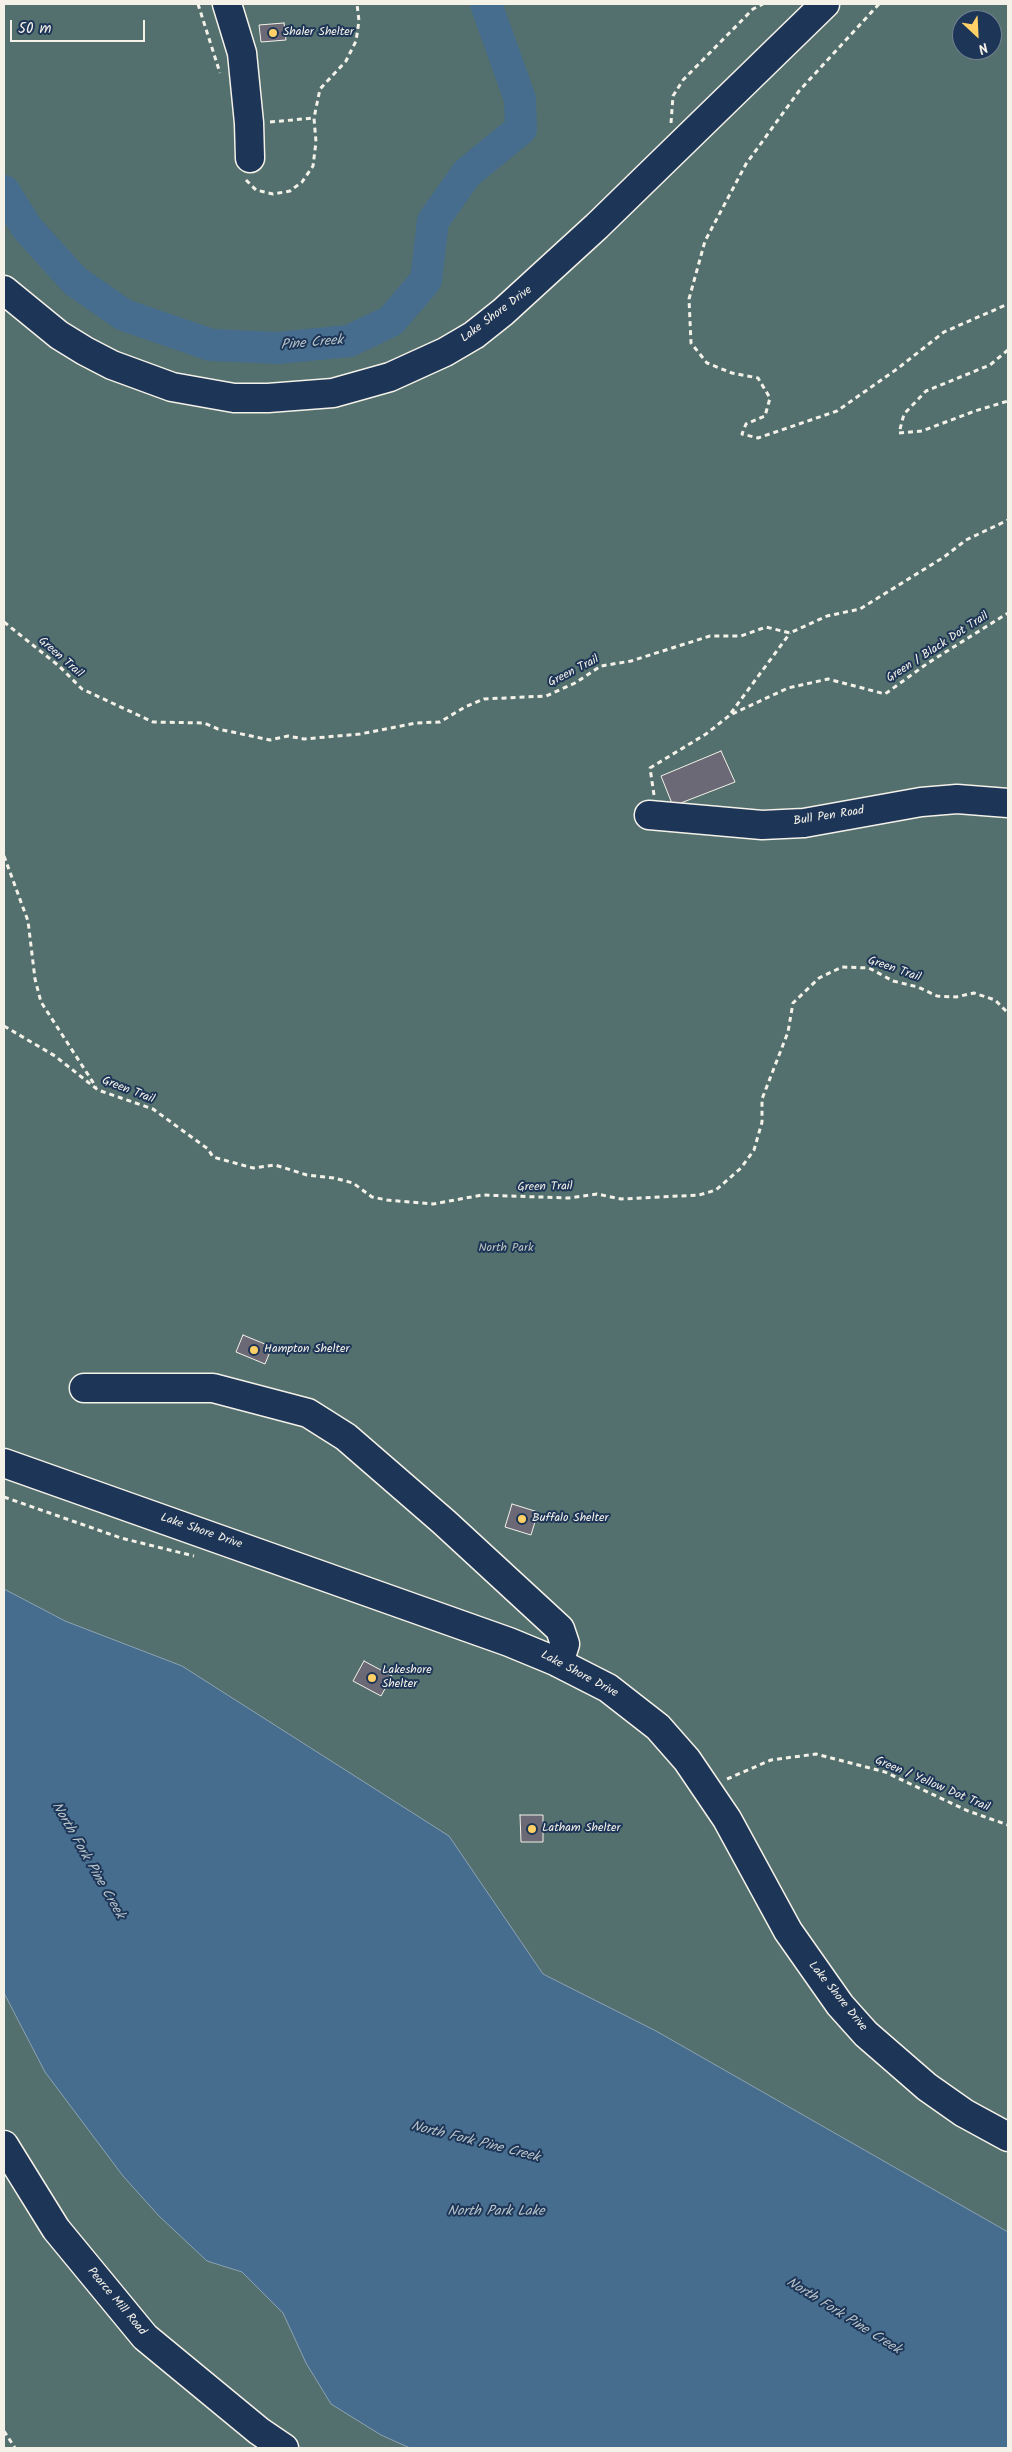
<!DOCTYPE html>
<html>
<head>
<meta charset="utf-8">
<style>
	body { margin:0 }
	#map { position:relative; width:1012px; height:2452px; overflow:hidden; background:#2d3f5d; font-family:Kalam,sans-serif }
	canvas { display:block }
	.frame { position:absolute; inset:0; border:5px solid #f4f1e8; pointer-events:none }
	.north { position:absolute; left:952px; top:10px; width:50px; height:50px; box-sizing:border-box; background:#1d3557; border:1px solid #738091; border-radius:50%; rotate:155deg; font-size:14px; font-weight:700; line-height:20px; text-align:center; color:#f4f1e8 }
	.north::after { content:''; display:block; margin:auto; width:18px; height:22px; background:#ffd166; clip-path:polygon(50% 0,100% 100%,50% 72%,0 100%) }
	.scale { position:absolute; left:10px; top:20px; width:135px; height:22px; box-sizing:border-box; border:2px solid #f4f1e8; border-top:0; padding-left:6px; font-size:15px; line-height:18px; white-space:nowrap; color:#f4f1e8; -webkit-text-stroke:4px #1d3557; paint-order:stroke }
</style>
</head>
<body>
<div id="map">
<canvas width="1012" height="2452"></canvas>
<div class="frame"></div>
<div class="north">N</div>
<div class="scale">50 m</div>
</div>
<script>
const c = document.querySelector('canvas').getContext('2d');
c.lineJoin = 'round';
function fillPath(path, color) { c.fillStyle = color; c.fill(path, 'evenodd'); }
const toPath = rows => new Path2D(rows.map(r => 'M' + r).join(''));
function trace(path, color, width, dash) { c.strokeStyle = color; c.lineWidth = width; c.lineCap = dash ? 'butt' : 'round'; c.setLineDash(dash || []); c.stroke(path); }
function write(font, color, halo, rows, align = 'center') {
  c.font = font + ' Kalam,sans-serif'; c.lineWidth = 4; c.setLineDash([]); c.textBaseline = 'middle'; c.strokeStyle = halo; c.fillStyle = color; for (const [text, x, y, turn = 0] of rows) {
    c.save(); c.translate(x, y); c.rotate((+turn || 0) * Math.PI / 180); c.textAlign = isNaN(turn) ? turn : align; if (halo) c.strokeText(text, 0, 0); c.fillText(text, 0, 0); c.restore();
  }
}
fillPath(toPath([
	[4,4,1008,4,1008,2448,4,2448],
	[962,20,992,20,992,50,962,50]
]), '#53706e');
const water = toPath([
	[4,1589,65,1621,182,1666,449,1836,543,1974,656,2031,1008,2232,1008,2448,410,2448,381,2435,331,2404,306,2363,283,2313,242,2272,207,2261,159,2216,123,2176,45,2072,4,1993,4,1589]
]);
fillPath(water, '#466d8e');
trace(water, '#8ca2b2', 1);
trace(toPath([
	[4,191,27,228,75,281,124,315,211,345,278,348,349,341,391,321,426,280,433,221,467,173,521,129,520,99,486,4]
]), '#466d8e', 32);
const building = toPath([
	[284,23,286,40,261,42,259,25,284,23],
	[721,751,735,782,673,806,661,776,721,751],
	[243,1335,272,1347,265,1364,236,1352,243,1335],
	[512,1504,538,1512,531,1535,505,1527,512,1504],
	[364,1661,392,1676,381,1696,353,1681,364,1661],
	[520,1815,543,1815,543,1842,521,1842,520,1815]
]);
fillPath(building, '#6b6975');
trace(building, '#f4f1e8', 1);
const minor = toPath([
	[227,4,242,53,249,123,250,158],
	[4,290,59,335,85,351,112,365,172,387,234,398,268,398,333,393,390,377,445,352,474,335,503,312,597,226,825,4],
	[649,815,762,825,804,823,921,802,957,799,1008,803],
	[84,1388,213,1388,308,1413,346,1437,444,1522,560,1629,565,1644,559,1663],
	[4,1463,509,1642,555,1661,608,1688,658,1727,687,1760,727,1819,788,1931,840,2005,866,2034,927,2087,964,2113,1008,2137],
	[4,2145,56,2229,145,2337,259,2431,284,2448]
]);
trace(minor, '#f4f1e8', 31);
trace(toPath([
	[198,4,220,73],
	[879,4,799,91,746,164,705,241,689,299,691,343,707,363,732,373,758,378,770,398,765,416,746,424,742,434,758,438,837,411,897,369,944,332,1008,304],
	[270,122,314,118],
	[671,123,673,96,683,80,753,9,763,4],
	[246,180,256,190,273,194,290,191,302,182,313,166,316,142,314,118,320,89,346,61,356,41,359,21,357,4],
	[1008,350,990,365,926,391,904,414,899,433,922,431,975,411,1008,401],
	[4,622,59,666,82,689,153,722,204,723,218,729,270,740,288,736,304,739,360,734,416,723,440,722,465,707,484,699,546,696,575,683,601,666,631,661,710,636,741,636,766,627,790,633,827,616,860,609,944,557,966,540,1008,520],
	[731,713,790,633],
	[654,795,650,768,706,734,730,715,788,688,828,679,885,694,928,663,1008,613],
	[4,856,28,921,35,979,41,1002,96,1087],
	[4,1026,55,1056,98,1090,153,1109,208,1149,213,1157,253,1168,275,1165,307,1175,334,1178,353,1183,372,1197,387,1200,433,1204,482,1195,569,1198,597,1194,621,1199,699,1195,716,1190,741,1168,754,1150,762,1122,762,1099,788,1032,793,1003,819,978,842,967,869,968,893,981,918,987,937,996,956,997,974,993,995,1000,1008,1013],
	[4,1497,121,1538,194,1556],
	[727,1779,771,1760,816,1754,885,1772,968,1811,1008,1825],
	[4,2431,15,2448]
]), '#f4f1e8', 3, [5, 4]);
trace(minor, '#1d3557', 28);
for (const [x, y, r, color] of [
	[273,33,5,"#ffd166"],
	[254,1350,5,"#ffd166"],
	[522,1519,5,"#ffd166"],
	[372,1678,5,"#ffd166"],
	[532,1829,5,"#ffd166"]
]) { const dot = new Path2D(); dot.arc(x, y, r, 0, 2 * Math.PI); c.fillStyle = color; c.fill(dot); trace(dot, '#1d3557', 2); }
write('12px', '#f4f1e8', '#1d3557', [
	["Shaler Shelter",283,33],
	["Hampton Shelter",264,1350],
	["Buffalo Shelter",532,1519],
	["Lakeshore",382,1671],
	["Shelter",382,1685],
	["Latham Shelter",542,1829]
], 'left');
write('12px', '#f4f1e8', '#1d3557', [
	["Lake Shore Drive",497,315,-37],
	["Green / Black Dot Trail",938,648,-33],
	["Green Trail",60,658,41],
	["Green Trail",574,672,-27],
	["Bull Pen Road",829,817,-9],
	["Green Trail",894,970,19],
	["Green Trail",128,1091,21],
	["Green Trail",545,1188,-1],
	["Lake Shore Drive",201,1532,19],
	["Lake Shore Drive",579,1675,28],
	["Green / Yellow Dot Trail",932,1785,23],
	["Lake Shore Drive",837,1997,51],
	["Pearce Mill Road",116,2302,50]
]);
write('12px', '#bcc4bd', '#1d3557', [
	["North Park",506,1249]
]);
write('italic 14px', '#b7c3c8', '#1d3557', [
	["Pine Creek",312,344,-5],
	["North Fork Pine Creek",87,1861,60],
	["North Fork Pine Creek",475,2143,14],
	["North Park Lake",496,2213],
	["North Fork Pine Creek",843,2317,32]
]);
</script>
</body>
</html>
